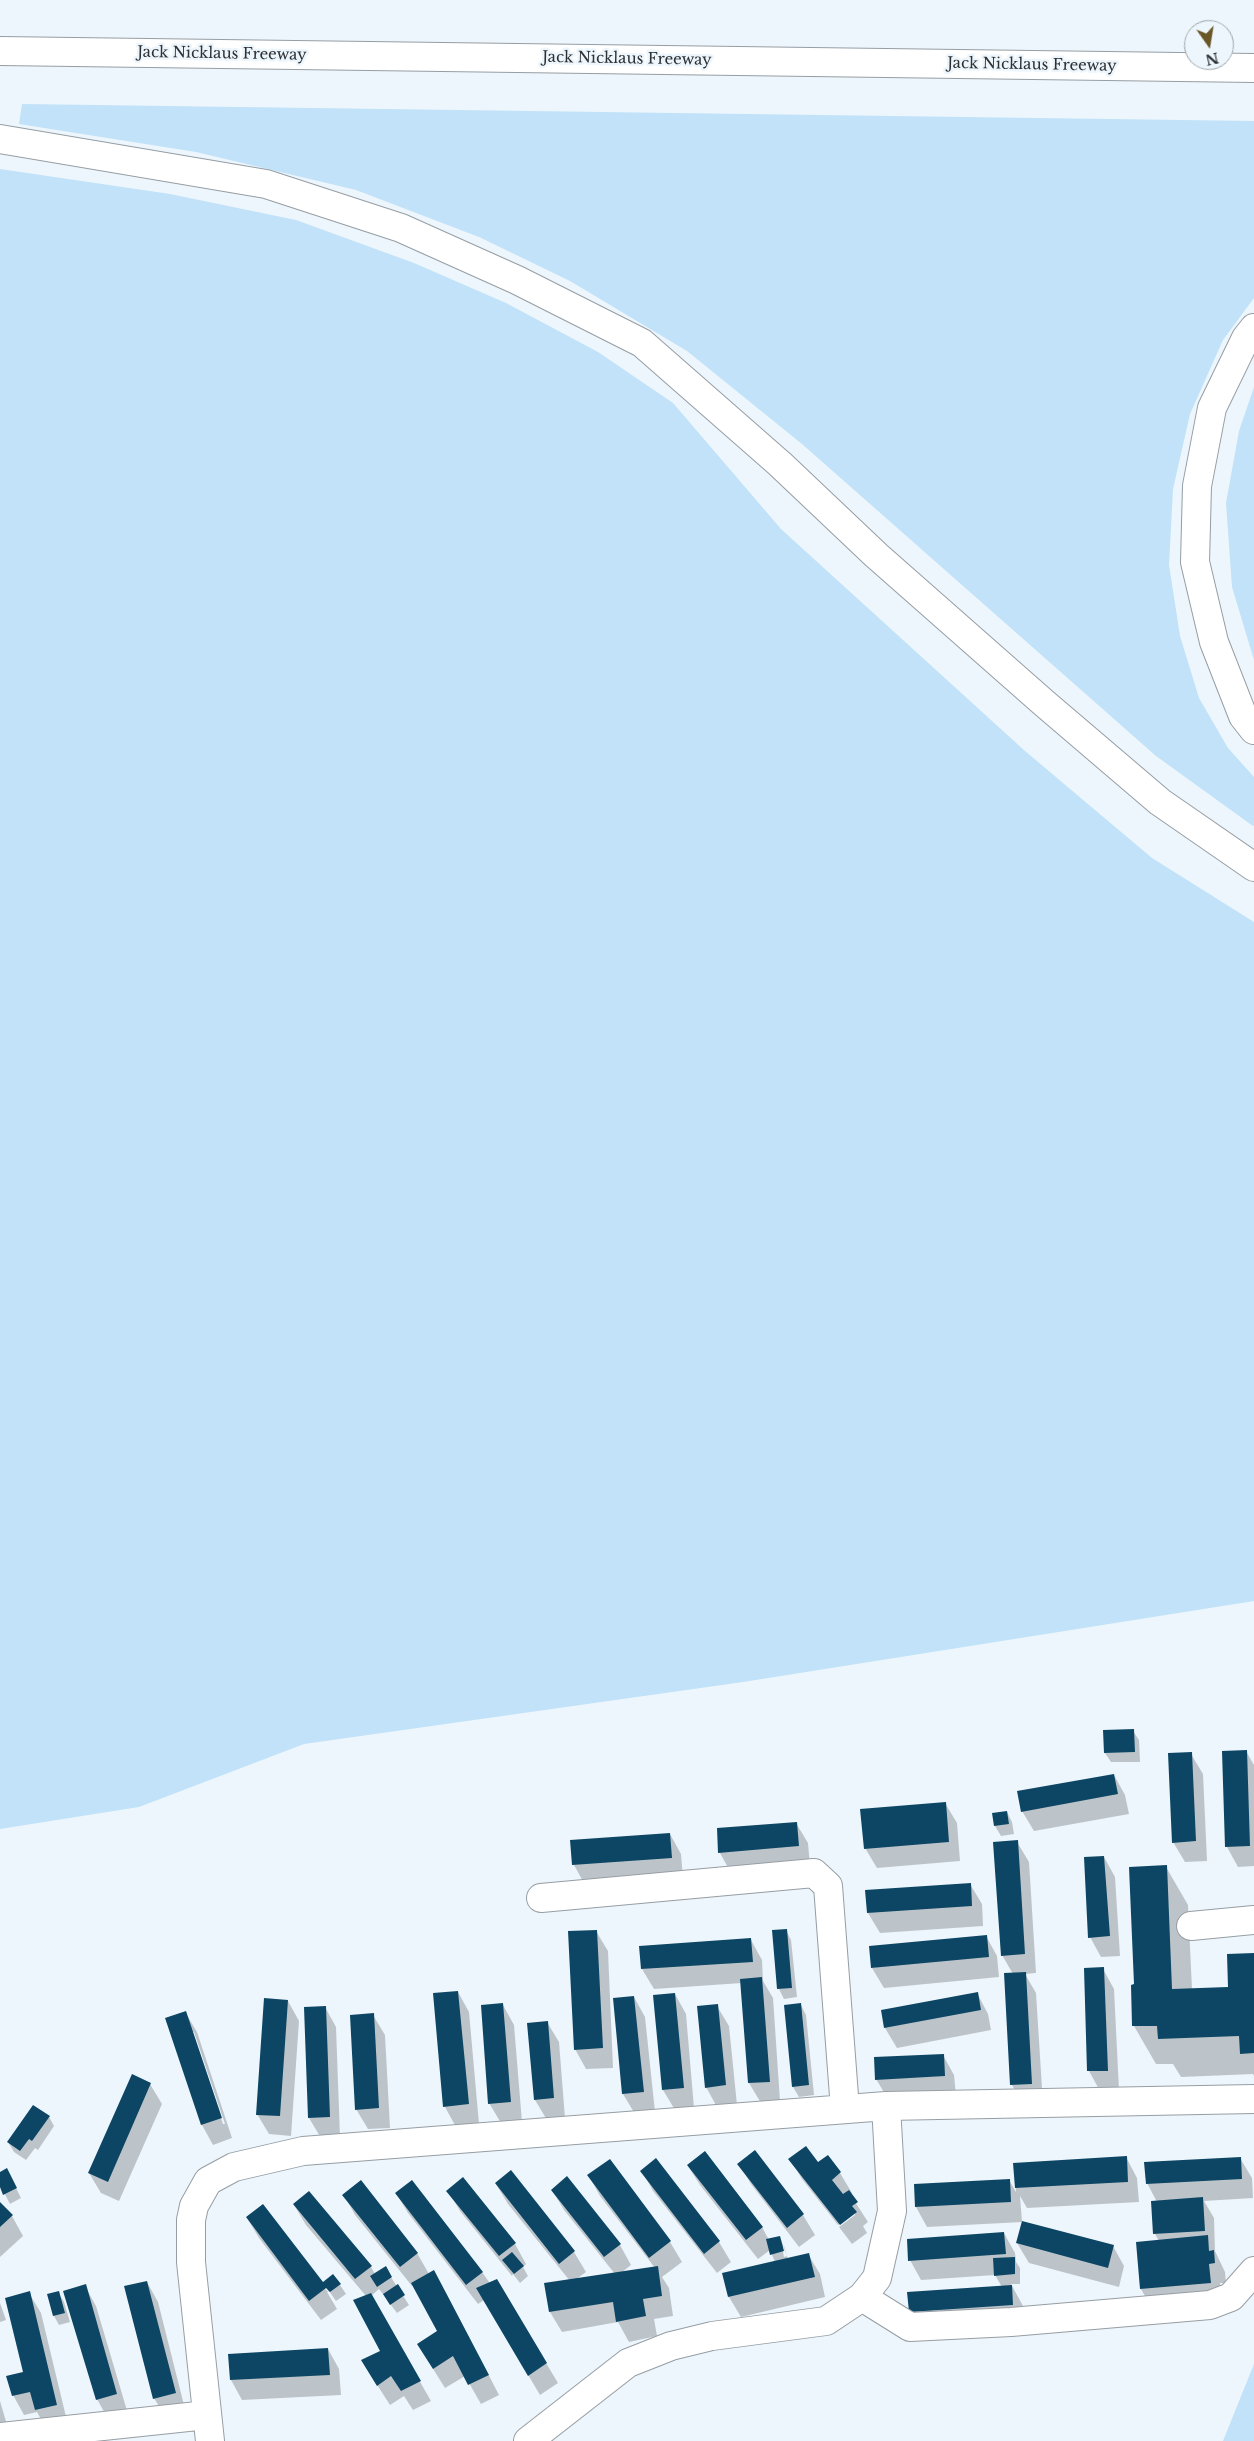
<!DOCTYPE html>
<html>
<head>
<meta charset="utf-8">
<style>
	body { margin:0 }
	#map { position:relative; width:1254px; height:2441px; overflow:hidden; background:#edf6fc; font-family:"Libre Baskerville",serif }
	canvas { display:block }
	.north { position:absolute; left:1184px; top:20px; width:50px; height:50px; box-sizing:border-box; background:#edf6fc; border:1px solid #a1a7ac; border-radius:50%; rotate:167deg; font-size:14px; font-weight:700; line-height:20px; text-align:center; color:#2e3134 }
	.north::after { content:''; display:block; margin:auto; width:18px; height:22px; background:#6b5726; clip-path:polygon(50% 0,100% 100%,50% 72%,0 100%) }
</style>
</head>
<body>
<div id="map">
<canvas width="1254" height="2441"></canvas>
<div class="north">N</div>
</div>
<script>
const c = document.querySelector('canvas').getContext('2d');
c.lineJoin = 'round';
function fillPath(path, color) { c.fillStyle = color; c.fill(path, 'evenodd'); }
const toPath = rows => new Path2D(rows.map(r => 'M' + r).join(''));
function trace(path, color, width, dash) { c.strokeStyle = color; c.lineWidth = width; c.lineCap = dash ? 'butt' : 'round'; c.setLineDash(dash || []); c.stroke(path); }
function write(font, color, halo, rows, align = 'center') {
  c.font = font + ' "Libre Baskerville",serif'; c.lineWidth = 5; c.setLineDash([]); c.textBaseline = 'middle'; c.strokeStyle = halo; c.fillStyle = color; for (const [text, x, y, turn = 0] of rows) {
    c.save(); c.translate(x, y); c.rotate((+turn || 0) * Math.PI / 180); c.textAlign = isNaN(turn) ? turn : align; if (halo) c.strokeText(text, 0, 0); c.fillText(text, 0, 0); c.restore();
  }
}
fillPath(toPath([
	[22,104,1254,121,1254,298,1223,340,1190,414,1173,489,1169,565,1180,636,1199,698,1228,748,1254,777,1254,825,1253,826,1156,756,802,444,687,351,570,281,479,237,356,190,196,152,19,124],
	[0,169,170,194,296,220,414,263,506,303,598,352,673,403,781,529,1025,751,1152,858,1254,922,1254,1601,743,1682,304,1744,139,1807,0,1829],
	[1254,387,1254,660,1232,587,1226,503,1239,431],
	[1254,2364,1254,2441,1223,2441]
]), '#c1e2f8');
fillPath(toPath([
	[1133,1731,1139,1740,1140,1762,1111,1762,1105,1753],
	[1246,1751,1254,1765,1254,1866,1238,1867,1227,1847,1223,1752],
	[1191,1754,1203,1774,1207,1861,1185,1862,1173,1842],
	[1114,1775,1125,1795,1129,1814,1034,1831,1022,1811],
	[945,1803,957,1823,960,1861,877,1868,865,1848],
	[1007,1812,1012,1822,1014,1834,1001,1836,995,1826],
	[796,1823,808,1843,810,1866,731,1873,720,1853,718,1829],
	[670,1834,681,1854,683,1878,585,1885,574,1865,572,1842],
	[1017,1842,1029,1862,1036,1973,1025,1974,1036,1993,1043,2104,1023,2105,1012,2085,1005,1974,1013,1974,1002,1955],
	[1104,1857,1115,1877,1120,1956,1101,1957,1090,1937],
	[1166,1867,1188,1905,1192,1989,1229,1988,1254,1954,1254,2076,1253,2074,1181,2077,1173,2064,1156,2064,1134,2026,1135,1985],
	[970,1884,982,1904,983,1926,880,1933,868,1913],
	[786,1930,791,1940,797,1997,784,1999,779,1989],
	[596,1931,608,1951,613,2068,586,2069,575,2049],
	[986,1936,997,1956,999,1977,884,1988,872,1968],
	[751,1940,762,1960,763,1981,773,1998,780,2101,761,2103,749,2083,742,1983,654,1989,642,1969],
	[1085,1969,1103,1969,1114,1989,1119,2090,1100,2091,1089,2071],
	[458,1992,469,2012,479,2124,456,2127,445,2107],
	[977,1993,988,2014,991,2030,897,2048,885,2028,882,2011],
	[675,1994,686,2014,694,2108,675,2110,663,2090,655,1996],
	[634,1997,645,2017,655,2112,635,2114,623,2094],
	[288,2001,299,2021,291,2136,269,2134,257,2114],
	[503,2005,514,2025,522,2122,501,2123,489,2103],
	[801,2005,806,2015,814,2095,799,2097,793,2087,785,2006],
	[717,2006,729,2026,737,2105,717,2107,706,2087],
	[325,2007,336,2027,340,2137,321,2138,309,2118],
	[185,2012,197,2032,232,2138,213,2145,202,2125,166,2018],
	[191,2032,194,2032,225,2124,223,2124],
	[373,2015,385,2035,390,2128,368,2129,356,2109],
	[547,2022,559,2042,565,2118,547,2120,535,2100],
	[943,2055,954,2075,956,2095,888,2099,876,2079],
	[150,2084,162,2104,119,2201,101,2193,89,2173],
	[49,2117,54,2126,38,2150,35,2148,26,2160,14,2152,8,2142],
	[828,2157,840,2173,852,2193,850,2194,868,2222,863,2226,867,2233,852,2244,839,2227,855,2215,855,2212,838,2225,802,2179,790,2159,818,2164],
	[1126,2157,1137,2178,1139,2202,1027,2208,1020,2196,1022,2222,927,2227,916,2207,1009,2180,1016,2192,1015,2164],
	[1240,2158,1252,2178,1253,2198,1204,2201,1214,2218,1215,2251,1225,2272,1226,2283,1220,2283,1222,2303,1152,2309,1141,2289,1159,2241,1155,2234,1157,2202,1147,2183],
	[610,2160,670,2242,682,2262,662,2277,669,2288,673,2316,654,2319,657,2336,629,2342,618,2322,562,2332,550,2312,545,2284,570,2281,508,2204,496,2184,574,2252,586,2272,575,2280,615,2274,564,2210,552,2190,567,2178,620,2245,631,2265,621,2273,655,2268,600,2196,589,2176],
	[656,2160,719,2242,731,2262,717,2273,653,2191,642,2171],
	[739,2164,803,2215,815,2235,799,2247,751,2184],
	[688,2166,762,2227,769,2240,780,2237,788,2259,808,2254,820,2274,825,2297,741,2317,729,2297,724,2274,775,2262,770,2250,758,2259,700,2185],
	[782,2246,784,2246,787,2256,784,2257],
	[0,2173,12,2180,21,2198,10,2204,0,2185],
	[448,2191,515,2244,526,2264,523,2267,528,2276,520,2283,513,2274,512,2276,460,2211],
	[396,2193,482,2272,546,2363,558,2383,540,2395,484,2300,478,2304,408,2213],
	[344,2195,417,2253,429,2274,445,2291,499,2395,481,2404,465,2376,445,2388,430,2364,438,2332,413,2285,412,2286,355,2215],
	[0,2203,12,2216,23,2236,0,2257],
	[294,2205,371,2267,375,2274,385,2268,409,2305,397,2313,379,2289,371,2296,431,2401,413,2410,404,2396,390,2405,374,2380,382,2352,366,2296,306,2225],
	[262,2206,327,2291,340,2285,346,2294,336,2301,329,2291,327,2292,337,2309,321,2320,259,2238,247,2218],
	[1004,2233,1015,2253,1016,2262,1020,2268,1020,2284,1011,2284,1023,2306,1024,2325,922,2332,910,2312,1002,2287,995,2275,921,2280,910,2260],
	[1017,2243,1113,2246,1124,2266,1119,2287,1029,2263],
	[147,2282,158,2302,186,2413,166,2418,154,2398],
	[85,2286,96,2306,128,2414,108,2419,97,2399],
	[58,2292,64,2302,70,2322,59,2325,54,2316],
	[29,2293,41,2313,68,2425,47,2430,37,2412,24,2415,13,2395,24,2373],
	[0,2303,6,2320,0,2322],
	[328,2349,339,2369,341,2395,242,2400,231,2380,230,2355],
	[0,2401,10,2435,0,2437]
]), '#0003');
fillPath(toPath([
	[1134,1729,1135,1752,1104,1753,1103,1730],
	[1247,1750,1250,1846,1225,1847,1222,1751],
	[1192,1752,1196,1841,1172,1843,1168,1753],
	[1114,1774,1118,1794,1021,1812,1017,1791],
	[946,1802,949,1842,864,1849,860,1809],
	[1007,1811,1009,1824,994,1826,992,1813],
	[797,1822,799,1846,718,1853,717,1828],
	[670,1833,672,1858,572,1865,570,1840],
	[1018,1840,1025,1954,1001,1956,993,1842],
	[1104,1856,1110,1936,1088,1938,1084,1857],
	[1167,1865,1172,1989,1228,1987,1227,1954,1254,1953,1254,2053,1240,2054,1239,2036,1158,2039,1157,2026,1132,2026,1131,1985,1134,1984,1129,1867],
	[971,1883,972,1906,867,1913,865,1890],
	[787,1929,792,1988,777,1989,772,1930],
	[597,1930,603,2048,574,2050,568,1931],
	[987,1935,989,1957,871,1968,869,1946],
	[751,1938,753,1962,641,1969,639,1946],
	[1104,1967,1108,2071,1087,2071,1084,1968],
	[1026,1972,1032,2084,1010,2085,1004,1973],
	[762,1977,770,2082,748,2083,740,1979],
	[458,1991,469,2104,443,2107,433,1993],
	[978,1992,981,2010,884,2028,881,2010],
	[675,1993,684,2088,662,2090,653,1995],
	[634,1996,644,2092,622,2094,613,1998],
	[264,1998,288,2000,280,2116,256,2115],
	[503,2003,511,2102,488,2104,481,2005],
	[801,2003,809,2085,792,2087,784,2005],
	[718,2004,726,2085,705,2088,697,2006],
	[326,2006,330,2117,308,2118,304,2007],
	[186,2011,222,2118,201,2125,165,2018],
	[374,2013,379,2108,355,2110,350,2015],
	[548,2021,554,2098,534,2100,527,2023],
	[944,2054,945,2076,875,2080,874,2057],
	[132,2074,151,2083,108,2182,88,2173],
	[33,2105,50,2116,32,2141,29,2139,20,2151,7,2142],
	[806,2146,818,2162,828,2155,841,2172,832,2180,843,2194,849,2190,858,2202,852,2206,857,2212,840,2225,788,2159],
	[755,2150,804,2214,787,2228,737,2164],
	[705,2151,763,2227,746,2240,687,2165],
	[1127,2156,1128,2182,1015,2188,1013,2163],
	[1241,2157,1242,2179,1146,2184,1144,2162],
	[656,2158,720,2241,704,2254,640,2171],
	[610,2159,671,2241,649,2258,587,2175],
	[7,2168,17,2188,3,2195,0,2187,0,2172],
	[511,2170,575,2251,559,2264,495,2183],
	[567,2176,621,2244,604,2257,551,2190],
	[463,2177,516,2243,499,2256,446,2191],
	[1010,2179,1011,2202,915,2207,914,2184],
	[361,2180,418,2253,400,2267,342,2195],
	[412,2180,483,2272,466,2285,395,2193],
	[309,2191,372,2266,355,2279,293,2204],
	[1203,2197,1205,2231,1153,2234,1151,2201],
	[0,2202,13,2215,0,2227],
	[263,2204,323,2282,333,2274,341,2284,330,2292,326,2288,309,2301,246,2217],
	[1022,2221,1114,2245,1108,2268,1016,2243],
	[1004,2232,1006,2254,908,2261,907,2239],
	[1208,2235,1209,2251,1214,2250,1215,2263,1209,2264,1211,2283,1140,2289,1136,2242],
	[780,2236,784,2251,770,2255,766,2239],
	[512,2252,524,2266,514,2274,502,2260],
	[809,2253,815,2277,728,2297,722,2273],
	[1015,2257,1015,2274,994,2276,993,2258],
	[386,2266,392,2277,377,2287,370,2276],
	[658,2266,662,2296,643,2299,646,2316,616,2322,613,2302,549,2312,544,2283],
	[434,2270,489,2375,468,2385,453,2356,433,2369,417,2344,437,2331,411,2283],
	[497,2279,547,2363,528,2376,476,2288],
	[147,2281,176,2393,153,2399,124,2286],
	[86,2284,117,2394,96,2400,63,2291],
	[398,2284,405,2295,390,2305,383,2294],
	[1012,2285,1013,2305,909,2312,907,2292],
	[30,2291,57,2405,35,2410,30,2392,12,2396,6,2376,23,2372,5,2298],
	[59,2291,65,2313,53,2316,47,2294],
	[371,2293,421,2381,401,2391,391,2376,377,2386,361,2360,380,2351,353,2300],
	[328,2348,330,2375,230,2380,228,2354]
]), '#0d4664');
const street = toPath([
	[541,1898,814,1873,828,1886,845,2109],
	[1191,1926,1254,1920],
	[862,2297,910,2327,1011,2322,1210,2305,1231,2297,1254,2271],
	[0,2437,207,2415],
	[210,2441,191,2262,191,2220,194,2206,208,2181,234,2167,303,2151,886,2106,1254,2099],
	[528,2441,628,2363,671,2346,712,2336,826,2321,862,2297,877,2278,892,2211,886,2106]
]);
const highway = toPath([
	[0,51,1254,68],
	[0,139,266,184,401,228,517,280,642,343,780,464,876,555,1044,703,1160,802,1254,867],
	[1254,328,1246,338,1212,408,1197,486,1195,562,1214,642,1243,716,1254,730]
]);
trace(street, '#969ea4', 30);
trace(highway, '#969ea4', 30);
trace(street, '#fff', 28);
trace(highway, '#fff', 28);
write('15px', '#2e3134', '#edf6fc', [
	["Jack Nicklaus Freeway",222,54,1],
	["Jack Nicklaus Freeway",627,59,1],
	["Jack Nicklaus Freeway",1032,65,1]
]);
</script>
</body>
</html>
